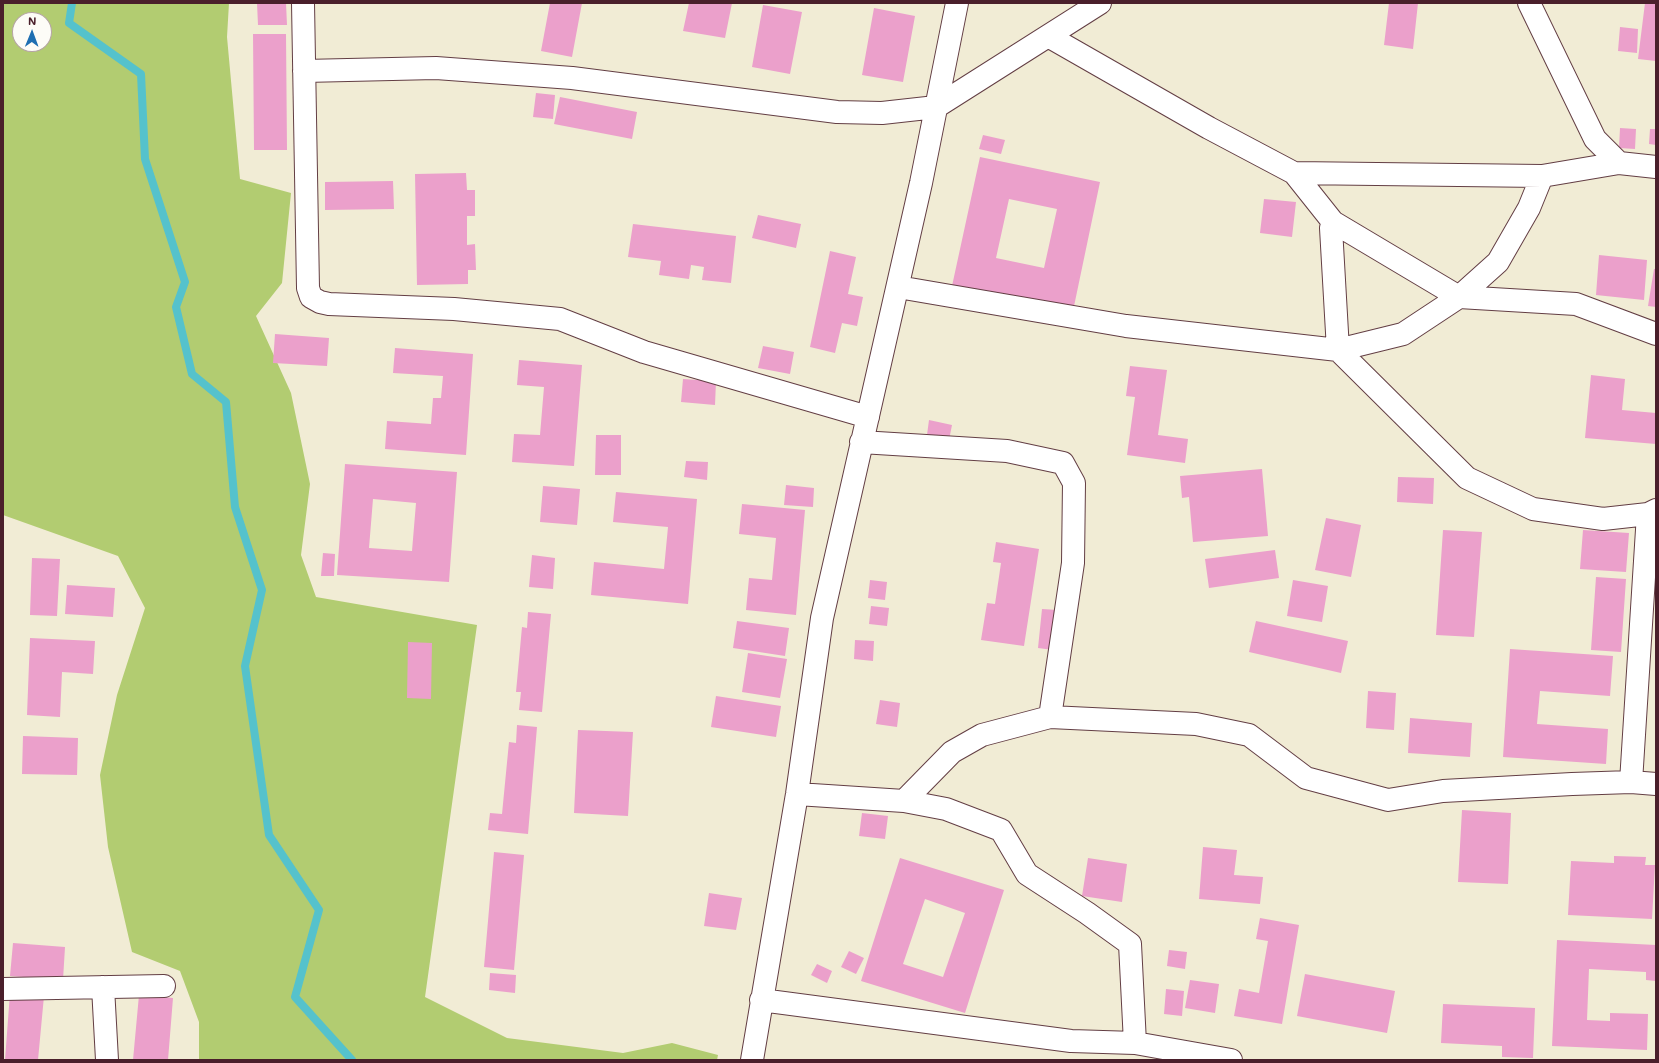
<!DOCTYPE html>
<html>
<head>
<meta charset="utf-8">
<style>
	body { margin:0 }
	#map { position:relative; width:1659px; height:1063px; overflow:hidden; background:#f1ecd5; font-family:Mali,sans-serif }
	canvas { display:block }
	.frame { position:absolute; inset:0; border:4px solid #4a1f2b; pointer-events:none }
	.north { position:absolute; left:12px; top:12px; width:40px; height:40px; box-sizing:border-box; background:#fdfcf7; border:1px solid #b5a4a5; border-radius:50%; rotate:1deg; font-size:11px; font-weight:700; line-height:16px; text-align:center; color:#4a1f2b }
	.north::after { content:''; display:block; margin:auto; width:14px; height:18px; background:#1f6fb2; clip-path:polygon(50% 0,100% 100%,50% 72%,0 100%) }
</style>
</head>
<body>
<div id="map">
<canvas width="1659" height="1063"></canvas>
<div class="frame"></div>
<div class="north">N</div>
</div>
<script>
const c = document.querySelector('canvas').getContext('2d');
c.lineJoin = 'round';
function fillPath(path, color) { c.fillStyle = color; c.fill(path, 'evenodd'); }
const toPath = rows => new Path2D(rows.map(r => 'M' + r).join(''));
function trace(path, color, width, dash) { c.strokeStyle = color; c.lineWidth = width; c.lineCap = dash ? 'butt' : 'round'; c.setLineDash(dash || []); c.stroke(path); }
fillPath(toPath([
	[3,3,229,3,227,37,240,179,291,193,282,283,256,316,291,393,310,484,301,555,316,597,477,625,425,997,507,1038,623,1053,672,1043,718,1055,717,1060,199,1060,199,1022,180,971,132,952,108,847,100,775,117,695,145,608,118,556,3,515],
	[20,20,44,20,44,44,20,44]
]), '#b2cc71');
trace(toPath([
	[72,3,69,23,141,74,145,159,185,282,176,307,192,374,226,402,235,507,262,590,245,666,269,835,319,910,295,997,352,1060]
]), '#55c2cc', 8);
fillPath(toPath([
	[257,3,286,3,287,25,258,25],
	[550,3,582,3,572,57,541,51],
	[689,3,732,3,725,38,683,31],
	[1389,3,1418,3,1413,49,1384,45],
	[1645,3,1656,3,1656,61,1638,59],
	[763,5,802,12,790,74,752,67],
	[874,8,915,16,903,82,862,75],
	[1620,27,1638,29,1637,53,1618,51],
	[253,34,286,34,287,150,254,150],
	[536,93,555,95,553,119,533,117],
	[560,97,637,112,632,139,554,124],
	[1620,128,1636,129,1635,149,1619,148],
	[1650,129,1656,129,1656,145,1649,144],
	[983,135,1005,140,1001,154,979,149],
	[980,157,1100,182,1073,311,952,286],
	[1009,199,1057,209,1044,268,996,258],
	[466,173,467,190,475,190,475,216,467,216,467,245,475,244,476,270,468,270,468,284,417,285,415,174],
	[393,181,394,209,325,210,325,182],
	[1264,199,1296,202,1292,237,1260,233],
	[758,215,801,224,796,248,752,238],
	[633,224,736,236,731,283,702,280,704,267,691,265,689,279,659,275,661,261,628,257],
	[830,251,856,257,848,294,863,297,857,326,842,323,835,353,810,347],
	[1599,255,1647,260,1644,300,1596,295],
	[1654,269,1656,269,1656,307,1648,306],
	[275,334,329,338,327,366,273,363],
	[763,346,794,352,790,374,758,368],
	[395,348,473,354,466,455,385,449,387,421,431,424,433,398,441,398,443,376,393,373],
	[519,360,582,365,574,466,512,462,514,434,540,435,544,387,517,385],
	[1130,366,1167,370,1158,435,1188,439,1185,463,1127,455,1135,397,1126,396],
	[1591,375,1625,379,1622,410,1656,413,1656,444,1585,438],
	[683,379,716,381,715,405,681,402],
	[929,420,952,425,949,440,927,435],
	[596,435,621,435,621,475,595,475],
	[686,461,708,462,707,480,684,477],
	[345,464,457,472,449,582,337,575],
	[373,499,416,503,412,551,369,548],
	[1262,469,1268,536,1193,542,1189,497,1182,498,1180,476],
	[1398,477,1434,478,1433,504,1397,502],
	[786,485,814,488,813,507,784,505],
	[543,486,580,489,577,525,540,522],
	[616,492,697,499,688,604,591,595,594,562,664,569,668,527,613,522],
	[742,504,805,510,796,615,746,610,749,578,772,580,776,538,739,534],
	[1326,518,1361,525,1351,577,1315,570],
	[1443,530,1482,532,1474,637,1436,635],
	[1583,530,1629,533,1626,572,1580,569],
	[996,542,1039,549,1024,646,981,640,987,603,995,604,1001,563,993,562],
	[1275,550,1279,578,1209,588,1205,559],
	[323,553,335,554,334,576,321,576],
	[532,555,555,558,553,589,529,587],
	[32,558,60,559,57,616,30,615],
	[1596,577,1626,579,1621,652,1591,650],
	[870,580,887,582,885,600,868,598],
	[1293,580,1328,586,1322,622,1287,616],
	[67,585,115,588,113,617,65,614],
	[871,606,889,608,887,626,869,624],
	[1042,609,1058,610,1053,650,1038,648],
	[528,612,551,614,542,712,519,710,521,692,516,692,522,627,527,628],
	[737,621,789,628,785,656,733,648],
	[1256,621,1348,641,1341,673,1249,652],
	[30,638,95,641,93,674,62,672,60,717,27,715],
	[855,640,874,641,873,661,854,659],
	[408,642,432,643,431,699,407,698],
	[1510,649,1613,656,1610,696,1540,691,1537,724,1608,729,1606,764,1503,757],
	[748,653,787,659,780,698,742,692],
	[1368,691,1396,693,1394,730,1366,728],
	[716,696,781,706,776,737,711,727],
	[880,700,900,703,897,727,876,724],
	[1410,718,1472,723,1470,757,1408,753],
	[517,725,537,727,528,834,488,830,490,813,502,814,509,742,516,743],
	[578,730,633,732,628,816,574,813],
	[23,736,78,738,77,775,22,774],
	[1462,810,1511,813,1508,884,1458,882],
	[862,813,888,816,885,839,859,836],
	[1203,847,1237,850,1234,875,1263,877,1260,904,1199,899],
	[494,852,524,855,514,970,484,967],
	[1614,856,1646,857,1645,865,1655,865,1652,919,1568,915,1571,861,1614,863],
	[900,858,1004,890,965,1013,861,981],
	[925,899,965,913,943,977,903,964],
	[1088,858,1127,864,1122,902,1082,896],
	[709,893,742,898,736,930,704,926],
	[1260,918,1299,925,1282,1024,1234,1016,1239,989,1259,993,1268,941,1256,939],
	[1557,940,1656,945,1656,981,1646,980,1646,972,1589,969,1587,1020,1610,1021,1610,1013,1648,1014,1647,1050,1552,1046],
	[13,943,65,947,63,980,10,976],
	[1169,950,1187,952,1185,969,1167,966],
	[849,951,864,958,856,974,841,967],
	[817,964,832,971,827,983,811,975],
	[490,973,516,975,515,993,489,990],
	[1305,974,1395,991,1387,1033,1297,1016],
	[1190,980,1219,984,1215,1013,1185,1008],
	[1166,989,1184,991,1182,1016,1164,1014],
	[10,993,44,996,38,1060,5,1060],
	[139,995,173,998,168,1060,133,1060],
	[1443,1004,1535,1008,1533,1058,1502,1057,1502,1046,1441,1043]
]), '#eba0cb');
const minor = toPath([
	[303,3,308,288,311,297,320,302,329,304,454,309,560,319,644,352,868,417],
	[1529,3,1595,139,1619,163],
	[1048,36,1209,128,1294,173,1542,176,1619,163,1656,167],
	[304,71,436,68,572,78,837,112,882,113,936,107,1100,3],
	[1294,173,1333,222,1331,228,1338,350,1467,478,1533,509,1603,519,1648,514,1656,510],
	[1333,222,1459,297,1576,304,1656,334],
	[898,287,1126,326,1338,350,1403,334,1459,297,1498,262,1529,208,1542,176],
	[861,442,1007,451,1063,463,1074,483,1073,563,1050,717],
	[1631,782,1648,514],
	[797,794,904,801,946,809,1001,830,1027,874,1087,913,1130,944,1135,1043],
	[904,801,952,752,982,735,1050,717,1196,724,1249,735,1306,778,1388,800,1443,791,1572,784,1631,782,1656,784],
	[103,987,107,1060],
	[3,989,164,986],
	[761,1000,1071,1041,1135,1043,1231,1060],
	[752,1060,797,794,822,618,921,183,957,3]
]);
trace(minor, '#633e44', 24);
trace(minor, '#fff', 22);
</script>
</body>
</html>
